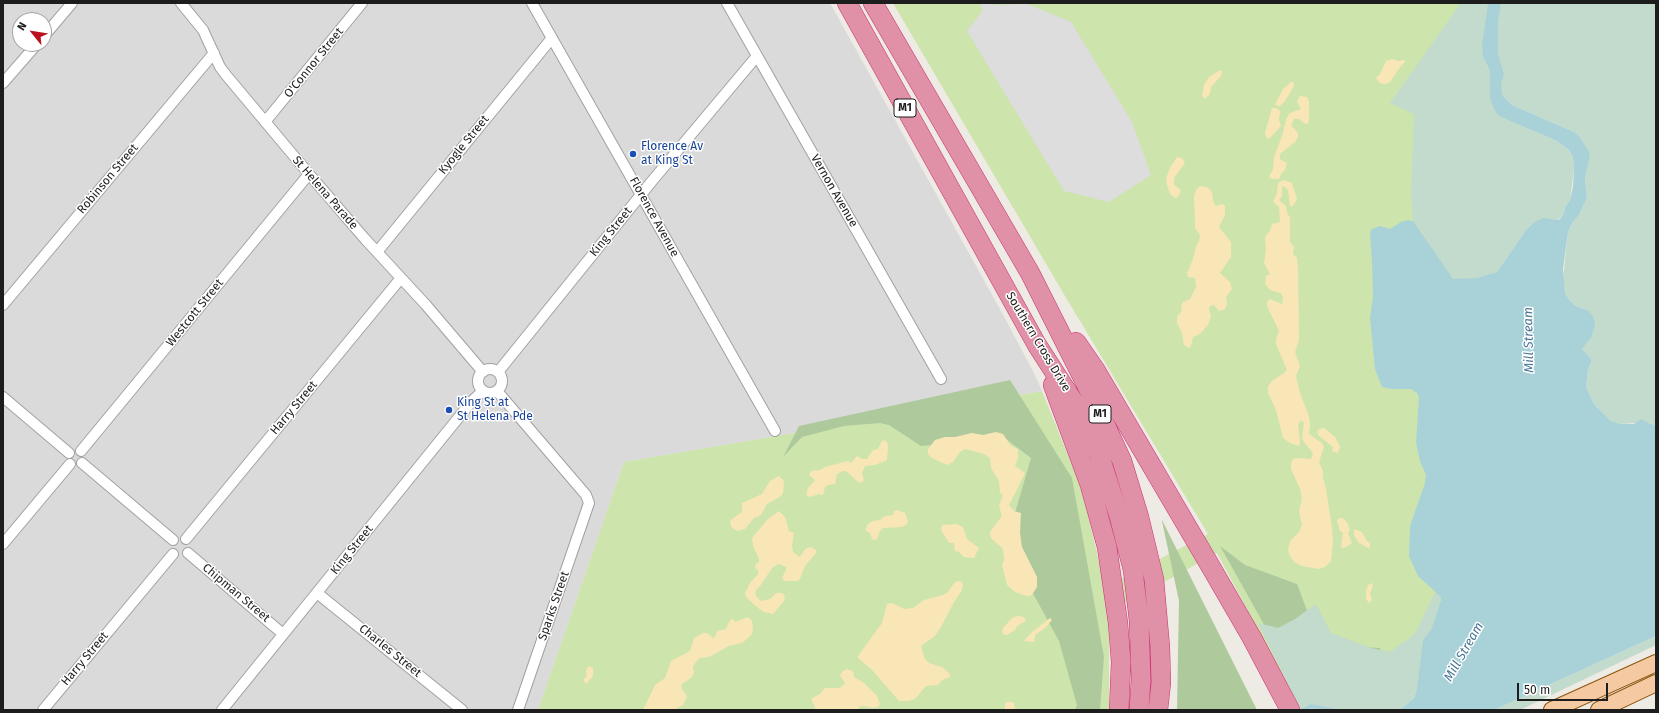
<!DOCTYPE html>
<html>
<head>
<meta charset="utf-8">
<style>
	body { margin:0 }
	#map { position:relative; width:1659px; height:713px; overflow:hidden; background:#eeeae4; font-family:"Fira Sans",sans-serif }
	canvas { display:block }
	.frame { position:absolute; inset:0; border:4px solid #1d1d1d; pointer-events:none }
	.north { position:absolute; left:12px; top:12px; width:40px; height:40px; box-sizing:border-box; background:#fff; border:1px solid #a5a5a5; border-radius:50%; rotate:300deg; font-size:11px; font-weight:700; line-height:16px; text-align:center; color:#1d1d1d }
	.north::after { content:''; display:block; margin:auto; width:14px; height:18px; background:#bc0f1f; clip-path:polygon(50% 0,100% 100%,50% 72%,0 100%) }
	.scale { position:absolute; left:1517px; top:683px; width:91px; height:18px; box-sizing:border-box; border:2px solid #1d1d1d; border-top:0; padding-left:5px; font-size:12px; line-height:14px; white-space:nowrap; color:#1d1d1d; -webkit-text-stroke:3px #fff; paint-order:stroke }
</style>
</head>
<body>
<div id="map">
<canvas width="1659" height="713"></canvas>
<div class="frame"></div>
<div class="north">N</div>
<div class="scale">50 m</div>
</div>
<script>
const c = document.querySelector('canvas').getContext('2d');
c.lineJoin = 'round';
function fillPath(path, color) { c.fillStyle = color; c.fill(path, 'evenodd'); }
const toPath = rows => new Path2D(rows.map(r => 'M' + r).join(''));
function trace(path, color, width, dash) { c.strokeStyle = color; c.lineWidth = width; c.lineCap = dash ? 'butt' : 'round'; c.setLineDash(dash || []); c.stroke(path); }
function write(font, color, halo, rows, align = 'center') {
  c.font = font + ' "Fira Sans",sans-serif'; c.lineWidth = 3; c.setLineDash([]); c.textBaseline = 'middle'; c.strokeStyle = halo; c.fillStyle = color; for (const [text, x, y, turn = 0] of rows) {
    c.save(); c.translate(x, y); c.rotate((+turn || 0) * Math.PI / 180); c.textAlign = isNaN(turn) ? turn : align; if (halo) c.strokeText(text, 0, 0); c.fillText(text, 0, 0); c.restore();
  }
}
fillPath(toPath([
	[3,3,830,3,1001,311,1034,373,1042,391,624,462,538,710,3,710],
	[20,20,44,20,44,44,20,44]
]), '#dbdadb');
fillPath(toPath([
	[893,3,1564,3,1494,109,1491,676,1302,710,1289,688,1217,553,1109,612,1109,710,538,710,624,462,1042,391,1082,490,1105,587,1208,534,1062,291]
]), '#cde4ad');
fillPath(toPath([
	[1010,380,1072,478,1104,657,1100,710,1075,710,1077,705,1059,641,1006,544,1031,458,1006,439,921,446,889,425,880,423,844,426,802,437,783,457,799,426],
	[1162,521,1162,520,1257,710,1177,710,1179,601],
	[1220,546,1245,565,1297,584,1320,645,1380,648,1402,709,1409,710,1312,710]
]), '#aeca9c');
fillPath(toPath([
	[1461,3,1488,3,1482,45,1487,67,1490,71,1490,92,1517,124,1557,141,1569,150,1573,157,1574,169,1570,200,1565,207,1564,213,1558,220,1550,219,1533,223,1526,230,1497,272,1477,278,1465,280,1453,280,1413,221,1411,192,1414,114,1390,103],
	[1501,3,1656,3,1656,426,1648,422,1621,424,1611,421,1594,404,1586,387,1588,370,1592,360,1582,349,1591,338,1587,310,1576,306,1570,301,1565,293,1563,280,1568,233,1572,223,1579,215,1587,198,1585,178,1589,154,1580,137,1574,132,1512,105,1502,95,1501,84,1504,74,1498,54,1498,22],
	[1435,592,1440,596,1440,603,1431,630,1423,640,1417,689,1414,698,1400,710,1301,710,1258,623,1278,628,1295,619,1316,604,1331,633,1371,648,1390,652,1415,634],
	[1656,636,1656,645,1520,710,1494,710]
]), '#c2dbcd');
fillPath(toPath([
	[1392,59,1398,61,1405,60,1405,62,1400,67,1390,82,1385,84,1380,83,1376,78,1380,74,1386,61],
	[1220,70,1222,72,1221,76,1211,87,1210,94,1206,98,1204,98,1202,96,1204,85,1209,77],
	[1291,82,1293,82,1294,86,1285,101,1280,106,1275,105,1283,89],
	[1300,96,1307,97,1309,101,1309,120,1308,124,1304,123,1299,119,1294,119,1291,125,1298,133,1298,137,1295,142,1280,154,1280,159,1287,163,1285,170,1281,174,1279,179,1272,179,1269,177,1273,169,1274,157,1283,133,1286,119,1290,113,1301,109,1297,101],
	[1272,108,1276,108,1280,111,1279,120,1281,126,1269,139,1266,137,1265,133],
	[1177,157,1182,158,1185,163,1174,178,1174,185,1181,190,1178,197,1175,198,1170,194,1167,185,1166,178,1171,166],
	[1284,180,1292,183,1297,199,1293,206,1290,206,1288,190,1285,187,1282,186,1282,196,1279,200,1286,206,1287,213,1290,217,1290,242,1294,247,1293,254,1297,258,1298,269,1299,340,1295,352,1300,366,1296,376,1300,393,1309,416,1310,424,1309,434,1322,443,1324,447,1319,462,1323,471,1323,478,1326,489,1332,528,1333,542,1331,561,1325,567,1318,569,1302,566,1294,562,1289,554,1288,549,1290,541,1299,532,1302,525,1299,511,1302,499,1300,489,1291,469,1291,463,1293,459,1297,458,1311,459,1313,453,1304,442,1302,438,1304,422,1300,421,1298,425,1300,441,1299,446,1290,443,1283,438,1276,410,1268,393,1268,386,1272,381,1284,373,1287,370,1276,344,1276,339,1279,331,1267,306,1267,301,1270,299,1282,304,1283,297,1281,293,1270,290,1265,284,1266,276,1270,274,1264,263,1266,249,1265,237,1270,231,1272,224,1280,222,1279,207,1273,202,1277,193,1278,183],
	[1200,186,1209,188,1212,193,1214,204,1217,206,1222,204,1225,206,1225,215,1219,227,1231,242,1231,257,1220,273,1230,282,1232,289,1226,297,1227,304,1225,309,1219,311,1214,305,1210,306,1209,308,1211,317,1208,325,1200,334,1193,337,1191,346,1189,348,1184,345,1182,333,1177,323,1177,316,1182,311,1181,306,1183,302,1190,299,1196,287,1195,278,1188,277,1187,273,1193,259,1196,246,1199,241,1200,235,1195,228,1195,223,1194,197,1196,190],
	[1324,428,1335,437,1340,447,1338,453,1332,451,1333,447,1319,436,1317,432,1319,429],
	[996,432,1003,434,1011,446,1018,449,1018,458,1015,466,1025,473,1009,505,1014,511,1021,513,1020,533,1022,547,1037,577,1037,587,1032,595,1027,596,1015,592,1007,585,1002,565,1004,560,1003,549,991,538,990,533,992,529,1002,516,999,506,1003,495,1000,493,999,481,991,468,990,458,984,454,965,449,960,452,953,462,947,465,932,458,928,454,928,449,935,440,945,437,955,437,972,433,983,435],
	[884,440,887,442,888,447,887,460,875,465,865,466,862,473,864,480,861,483,858,482,846,471,843,471,837,474,835,484,828,485,825,487,823,495,819,494,810,497,806,495,808,488,815,480,809,475,811,471,816,470,818,471,825,467,848,461,851,463,857,456,862,459,867,459,873,450,878,449,882,441],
	[779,476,784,481,783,493,781,496,767,504,761,515,754,518,745,529,738,531,732,528,730,522,732,519,742,512,742,503,762,494,770,481],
	[897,510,905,513,908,521,907,524,902,527,883,528,880,531,877,539,876,540,872,539,870,533,865,530,868,524,873,521,880,520,885,516,893,515,894,511],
	[779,511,785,517,789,531,794,533,792,546,793,552,800,557,805,549,811,547,816,550,816,553,805,566,800,579,797,581,784,581,782,578,786,570,786,567,779,564,773,567,760,586,757,589,755,592,756,596,761,601,770,599,776,593,782,593,785,596,784,601,773,614,764,612,758,608,746,597,745,593,750,583,758,574,758,570,755,568,756,564,759,562,759,559,753,546,752,538,767,520],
	[1339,518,1343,518,1348,524,1350,530,1348,533,1352,543,1344,548,1341,547,1343,533,1340,531,1337,521],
	[956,524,963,527,967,539,979,548,974,558,964,557,959,552,955,551,954,543,949,543,941,530,942,525],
	[1354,529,1362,532,1366,540,1370,543,1370,547,1368,548,1358,542,1354,535],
	[958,581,962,582,963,585,962,590,953,604,941,627,935,636,921,646,925,659,929,663,942,667,950,674,950,677,942,680,938,685,926,686,915,699,908,701,899,701,872,670,858,658,858,656,882,623,887,604,892,603,904,609,913,608,924,600,943,595,947,593,955,582],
	[1372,583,1373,586,1370,593,1372,600,1369,603,1366,599,1366,591,1368,585],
	[1018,616,1024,617,1026,621,1017,626,1015,630,1009,634,1006,635,1003,634,1002,632,1003,628,1012,618],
	[748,617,752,621,753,627,752,634,747,639,742,643,729,646,709,657,700,658,695,663,693,667,694,673,692,677,681,685,682,689,687,696,683,705,673,710,643,710,655,685,665,678,671,661,690,651,694,638,703,633,707,633,713,638,715,637,717,631,726,629,730,620,733,619,735,622],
	[1050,618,1052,620,1045,628,1035,635,1034,642,1024,641,1032,632],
	[588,666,593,668,593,676,586,684,583,680,587,676,586,671],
	[846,669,853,671,854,677,864,683,877,696,880,704,878,707,873,708,864,706,861,706,857,710,814,710,815,707,811,699,820,694,825,688,840,688,845,683,840,675,842,672],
	[1006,702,1012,702,1014,703,1015,710,1004,710]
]), '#f9e6b7');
fillPath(toPath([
	[979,3,990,3,992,5,1027,4,1071,22,1132,122,1151,175,1109,202,1064,191,967,31,983,10]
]), '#ddd');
fillPath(toPath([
	[1488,3,1501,3,1498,22,1498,54,1504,74,1501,84,1502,95,1512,105,1574,132,1580,137,1590,154,1585,178,1587,198,1579,215,1572,223,1568,233,1563,269,1565,293,1570,301,1576,306,1587,310,1593,316,1595,325,1591,338,1582,349,1592,360,1588,370,1586,387,1594,404,1611,421,1621,424,1634,424,1641,419,1656,426,1656,636,1494,710,1400,710,1414,698,1417,689,1423,640,1431,630,1441,600,1440,596,1418,576,1409,556,1410,526,1425,483,1426,475,1420,461,1416,443,1419,397,1417,393,1411,389,1392,389,1382,387,1375,369,1370,318,1373,297,1372,262,1370,232,1372,229,1380,226,1390,229,1401,222,1408,220,1413,221,1453,279,1477,278,1497,272,1526,230,1533,223,1543,218,1559,220,1564,213,1565,207,1570,200,1573,187,1574,169,1573,157,1569,150,1557,141,1517,124,1498,115,1494,109,1490,98,1490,71,1483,56,1482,45]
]), '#a8d2d8');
trace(toPath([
	[1304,710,1311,706,1332,710]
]), '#a8d2d8', 3.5);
const minor = toPath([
	[181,3,203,30,220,67,226,75,309,174,365,239,426,305,483,372],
	[532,3,775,431],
	[727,3,941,379],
	[44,36,72,3],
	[3,83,37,44],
	[265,122,362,3],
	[377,252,552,38],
	[3,305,214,53],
	'478 381a12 12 0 1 1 24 0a12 12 0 1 1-24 0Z',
	[498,372,652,181,757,56],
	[497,391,586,495,589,503,518,710],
	[3,397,69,453],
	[81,451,309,174],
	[82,463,173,540],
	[186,539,401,278],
	[3,544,70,464],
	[188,553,283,634],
	[317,593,462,710],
	[43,710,173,554],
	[222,710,472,401,483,391]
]);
const primary = toPath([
	[1552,710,1656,663],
	[1599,710,1656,683]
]);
const motorway = toPath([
	[847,3,1037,345,1077,407,1099,454,1119,516,1133,570,1139,621,1141,679,1139,710],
	[873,3,1030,273,1091,394,1122,461,1139,517,1154,579,1160,647,1161,683,1158,710],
	[1076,342,1096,371,1208,562,1252,638,1290,710],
	[1053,385,1090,485,1107,547,1118,623,1121,662,1119,710]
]);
trace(minor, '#a1a1a1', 12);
trace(primary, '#8c550b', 18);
trace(motorway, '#cc3174', 20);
trace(minor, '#fff', 10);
trace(primary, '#f5c9a2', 16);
trace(motorway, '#e091a7', 19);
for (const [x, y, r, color] of [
	[633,154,4,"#1a4fb4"],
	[449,410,4,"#1a4fb4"]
]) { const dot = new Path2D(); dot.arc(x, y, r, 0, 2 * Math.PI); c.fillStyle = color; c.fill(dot); trace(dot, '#fff', 1.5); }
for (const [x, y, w] of [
	[905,108,22],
	[1100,414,22]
]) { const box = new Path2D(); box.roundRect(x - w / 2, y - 9, w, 18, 3); c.fillStyle = '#fff'; c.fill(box); trace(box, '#1d1d1d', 1); }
write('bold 11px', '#1d1d1d', null, [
	["M1",905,108],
	["M1",1100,414]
]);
write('12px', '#1d1d1d', '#fff', [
	["O'Connor Street",314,63,-51],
	["Kyogle Street",464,145,-51],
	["Robinson Street",108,179,-50],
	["Vernon Avenue",834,191,60],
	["St Helena Parade",325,193,49],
	["Florence Avenue",654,217,61],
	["King Street",611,232,-51],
	["Westcott Street",195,313,-51],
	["Southern Cross Drive",1038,342,59],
	["Harry Street",294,408,-50],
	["King Street",352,550,-51],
	["Chipman Street",236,593,40],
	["Sparks Street",554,606,-71],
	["Charles Street",390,651,39],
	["Harry Street",85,659,-50]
]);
write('12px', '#164399', '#fff', [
	["Florence Av",641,147],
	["at King St",641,161],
	["King St at",457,403],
	["St Helena Pde",457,417]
], 'left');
write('italic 13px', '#4b7897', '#fff', [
	["Mill Stream",1529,340,-91],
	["Mill Stream",1464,652,-60]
]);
</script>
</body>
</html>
